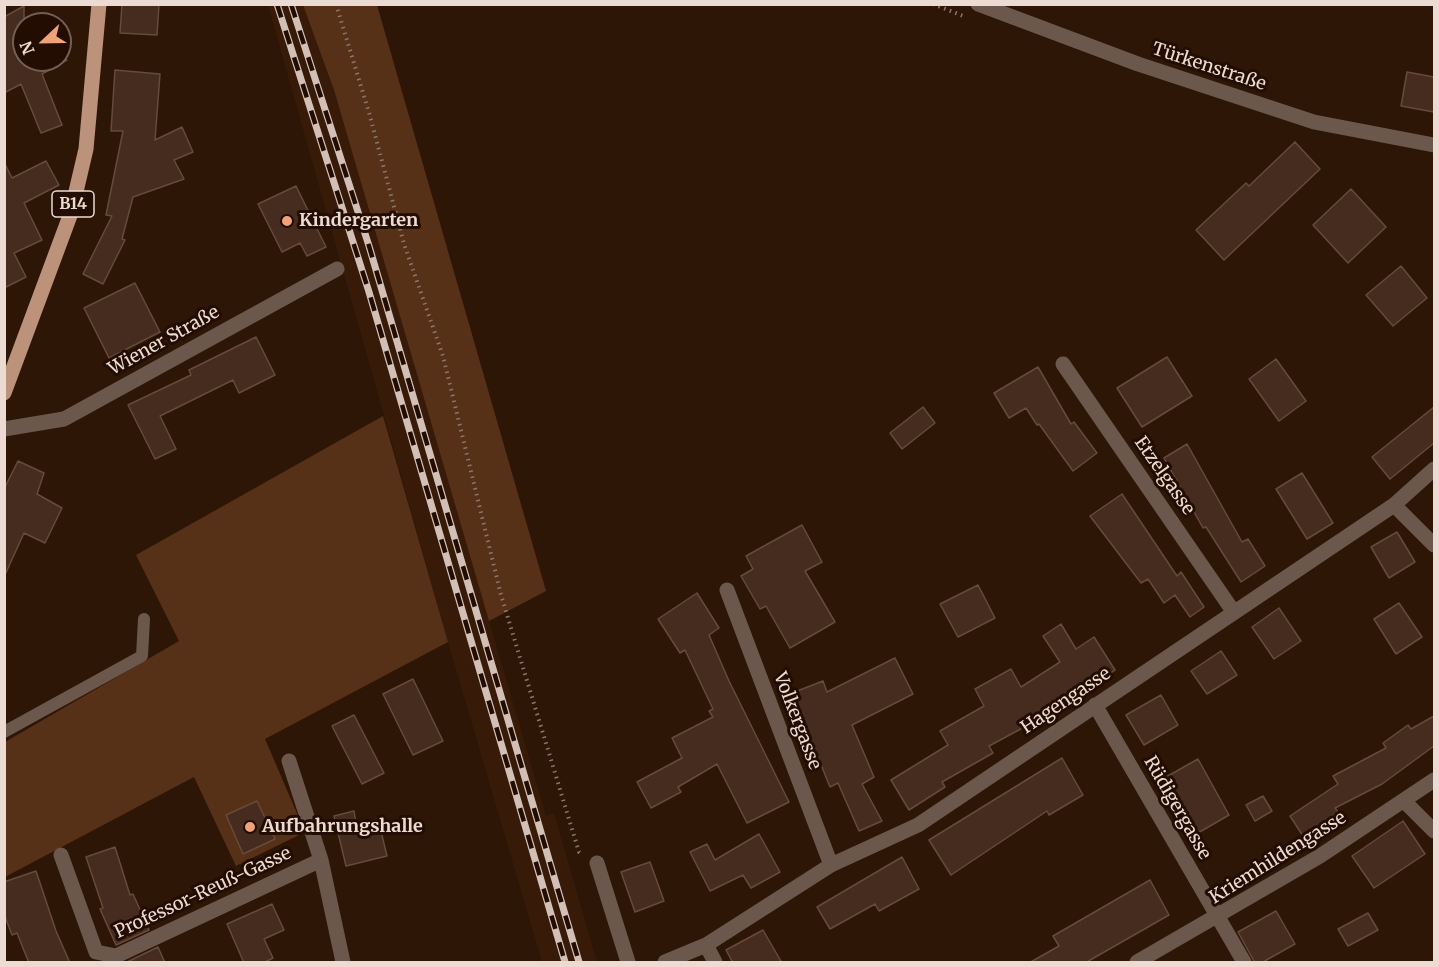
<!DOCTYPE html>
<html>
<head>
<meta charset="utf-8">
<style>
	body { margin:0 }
	#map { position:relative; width:1439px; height:967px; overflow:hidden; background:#2e1607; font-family:Merriweather,serif }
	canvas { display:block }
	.frame { position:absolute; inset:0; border:6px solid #ecdbd2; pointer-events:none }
	.north { position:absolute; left:12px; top:12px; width:60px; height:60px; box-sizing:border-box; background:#230c01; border:2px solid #735f55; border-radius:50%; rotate:248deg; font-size:16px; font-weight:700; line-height:24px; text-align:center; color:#ecdbd2 }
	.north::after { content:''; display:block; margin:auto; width:21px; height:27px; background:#efa378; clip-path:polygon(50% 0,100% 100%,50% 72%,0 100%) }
</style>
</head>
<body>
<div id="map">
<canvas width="1439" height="967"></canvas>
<div class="frame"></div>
<div class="north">N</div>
</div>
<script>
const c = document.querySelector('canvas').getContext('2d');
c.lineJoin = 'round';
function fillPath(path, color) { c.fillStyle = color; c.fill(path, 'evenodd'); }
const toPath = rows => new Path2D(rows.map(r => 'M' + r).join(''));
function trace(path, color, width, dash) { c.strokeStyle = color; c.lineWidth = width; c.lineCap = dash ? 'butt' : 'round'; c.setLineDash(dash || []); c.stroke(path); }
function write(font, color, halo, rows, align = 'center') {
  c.font = font + ' Merriweather,serif'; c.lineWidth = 6; c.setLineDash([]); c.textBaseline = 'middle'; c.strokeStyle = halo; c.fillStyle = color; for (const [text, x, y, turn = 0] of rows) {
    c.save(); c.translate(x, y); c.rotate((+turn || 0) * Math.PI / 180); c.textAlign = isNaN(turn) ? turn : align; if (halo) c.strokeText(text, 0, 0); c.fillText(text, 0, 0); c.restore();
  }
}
fillPath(toPath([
	[268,5,303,5,334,90,546,816,554,813,597,962,542,962,448,642]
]), '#381a08');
fillPath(toPath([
	[303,5,377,5,546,591,489,621,334,90],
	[383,416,448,642,265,739,305,832,236,866,194,777,5,877,5,742,179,641,136,555]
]), '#573018');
const building = toPath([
	[122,4,159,4,157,35,120,33,122,4],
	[24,6,24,60,67,60,42,74,62,125,41,133,21,84,4,93,4,17,24,6],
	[115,70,160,74,155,140,182,127,193,152,174,160,184,179,133,197,122,239,125,240,103,284,83,274,112,216,106,215,123,131,111,131,115,70],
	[1407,72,1434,77,1434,112,1401,106,1407,72],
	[1295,142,1320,169,1224,260,1196,230,1246,183,1249,186,1295,142],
	[46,161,59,185,24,203,42,240,14,253,26,277,4,288,4,162,12,178,46,161],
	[296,186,326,247,307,256,300,243,282,252,258,204,296,186],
	[1351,189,1386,227,1348,263,1313,225,1351,189],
	[1401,266,1427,298,1393,326,1366,295,1401,266],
	[135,283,160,332,109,358,84,308,135,283],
	[256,337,275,375,239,393,233,380,160,416,176,449,155,459,128,405,191,375,189,370,256,337],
	[1167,357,1192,396,1142,427,1117,388,1167,357],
	[1276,359,1306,401,1279,421,1249,379,1276,359],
	[1038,367,1071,424,1074,422,1097,453,1073,471,1039,424,1037,425,1026,408,1009,418,994,393,1038,367],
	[923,407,935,423,902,449,890,433,923,407],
	[1434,407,1434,443,1390,479,1372,457,1434,407],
	[1187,444,1242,542,1248,539,1265,566,1241,582,1206,527,1203,528,1164,458,1187,444],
	[18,461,44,473,37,494,62,508,45,543,24,533,4,577,4,489,18,461],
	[1302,473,1333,523,1307,539,1276,489,1302,473],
	[1122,494,1177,576,1181,572,1204,607,1190,617,1175,595,1164,603,1148,579,1141,583,1090,516,1122,494],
	[802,525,822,562,805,571,835,622,790,648,766,606,760,609,741,576,753,569,746,556,802,525],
	[1397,532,1415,562,1389,578,1371,547,1397,532],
	[978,585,995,618,958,637,940,604,978,585],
	[697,593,719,628,709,635,729,681,789,802,747,823,717,764,678,787,681,792,651,808,637,782,682,758,672,738,713,717,709,711,713,709,685,650,680,653,658,619,697,593],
	[1399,603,1422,637,1396,654,1374,619,1399,603],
	[1279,608,1301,641,1274,659,1252,627,1279,608],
	[1061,624,1076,649,1094,637,1115,670,1043,717,989,746,993,753,942,782,945,787,909,810,891,780,948,745,940,731,984,706,975,689,1011,669,1021,687,1060,662,1043,636,1061,624],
	[1221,651,1237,675,1207,694,1191,671,1221,651],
	[895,658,913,694,852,725,874,777,862,784,882,821,859,831,838,783,830,787,792,693,823,681,827,692,895,658],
	[413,679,443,741,413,755,383,694,413,679],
	[1161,695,1178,725,1144,745,1126,715,1161,695],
	[354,715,384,773,362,784,332,726,354,715],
	[1434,716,1434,746,1382,784,1335,808,1338,812,1303,836,1290,816,1338,784,1333,776,1386,748,1383,743,1408,725,1411,729,1434,716],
	[1062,758,1083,795,1049,815,1047,811,951,875,929,840,1062,758],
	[1198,759,1229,815,1191,837,1159,781,1198,759],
	[1263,796,1272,811,1255,821,1246,805,1263,796],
	[257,801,275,839,243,854,226,815,257,801],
	[354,811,356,824,378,819,387,856,346,866,334,816,354,811],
	[1403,821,1425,854,1374,888,1352,856,1403,821],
	[759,834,780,872,751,888,743,875,710,891,690,852,707,844,715,860,759,834],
	[115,847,130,895,133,894,149,930,116,945,100,909,103,908,86,857,115,847],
	[902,857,919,889,879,911,875,904,830,929,817,907,902,857],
	[650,862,664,901,635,912,621,872,650,862],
	[36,871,56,931,70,963,29,963,17,933,12,935,4,914,4,882,36,871],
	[1150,880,1169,915,1085,963,1029,963,1059,946,1053,936,1150,880],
	[272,904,284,930,264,939,273,958,263,963,244,963,227,924,272,904],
	[1276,911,1295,944,1261,963,1255,963,1238,932,1276,911],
	[1368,913,1378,930,1348,946,1338,929,1368,913],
	[763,930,782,963,733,963,726,950,763,930],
	[158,947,165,963,125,963,158,947]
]);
fillPath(building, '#462c1e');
trace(building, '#664a3a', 1.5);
trace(toPath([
	[336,4,370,116,404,244,443,356,501,595,579,852,583,855],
	[933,4,963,16]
]), '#8b766a', 4, [1.5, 4.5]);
trace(toPath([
	[4,732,142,656,144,619]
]), '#6b574c', 12);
trace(toPath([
	[978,4,1138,64,1314,122,1434,145],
	[1063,364,1233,611],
	[4,429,64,419,337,269],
	[1394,505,1434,545],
	[727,590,831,865],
	[1095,705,1244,962],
	[289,761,321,860,343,962],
	[1404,801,1434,831],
	[61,855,96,952,116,956,321,860],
	[597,863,628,962],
	[706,945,715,962],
	[665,962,706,945,831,865,918,825,1394,505,1434,469],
	[1137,962,1320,856,1434,780]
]), '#6b574c', 15);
trace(toPath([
	[4,393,71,213,86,149,99,4]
]), '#bc927b', 15);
const rail = toPath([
	[277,4,369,292,565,962],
	[291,4,369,246,579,962]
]);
trace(rail, '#d2c0b6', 7);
trace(rail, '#230c01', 4.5, [14]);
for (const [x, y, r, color] of [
	[287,221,6,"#efa378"],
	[250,827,6,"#efa378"]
]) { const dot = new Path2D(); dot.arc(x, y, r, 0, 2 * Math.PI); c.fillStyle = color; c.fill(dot); trace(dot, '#230c01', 2); }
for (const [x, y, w] of [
	[73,204,42]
]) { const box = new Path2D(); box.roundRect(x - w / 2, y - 13, w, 26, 4.5); c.fillStyle = '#230c01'; c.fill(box); trace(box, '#ecdbd2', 1.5); }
write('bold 16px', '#ecdbd2', null, [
	["B14",73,204]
]);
write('18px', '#ecdbd2', '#230c01', [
	["Türkenstraße",1209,67,18],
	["Wiener Straße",164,341,-29],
	["Etzelgasse",1164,476,55],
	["Hagengasse",1066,701,-34],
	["Volkergasse",797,721,69],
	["Rüdigergasse",1177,808,60],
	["Kriemhildengasse",1278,858,-32],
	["Professor-Reuß-Gasse",203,893,-25]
]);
write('bold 18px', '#ecdbd2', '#230c01', [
	["Kindergarten",299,221],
	["Aufbahrungshalle",262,827]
], 'left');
</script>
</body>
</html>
